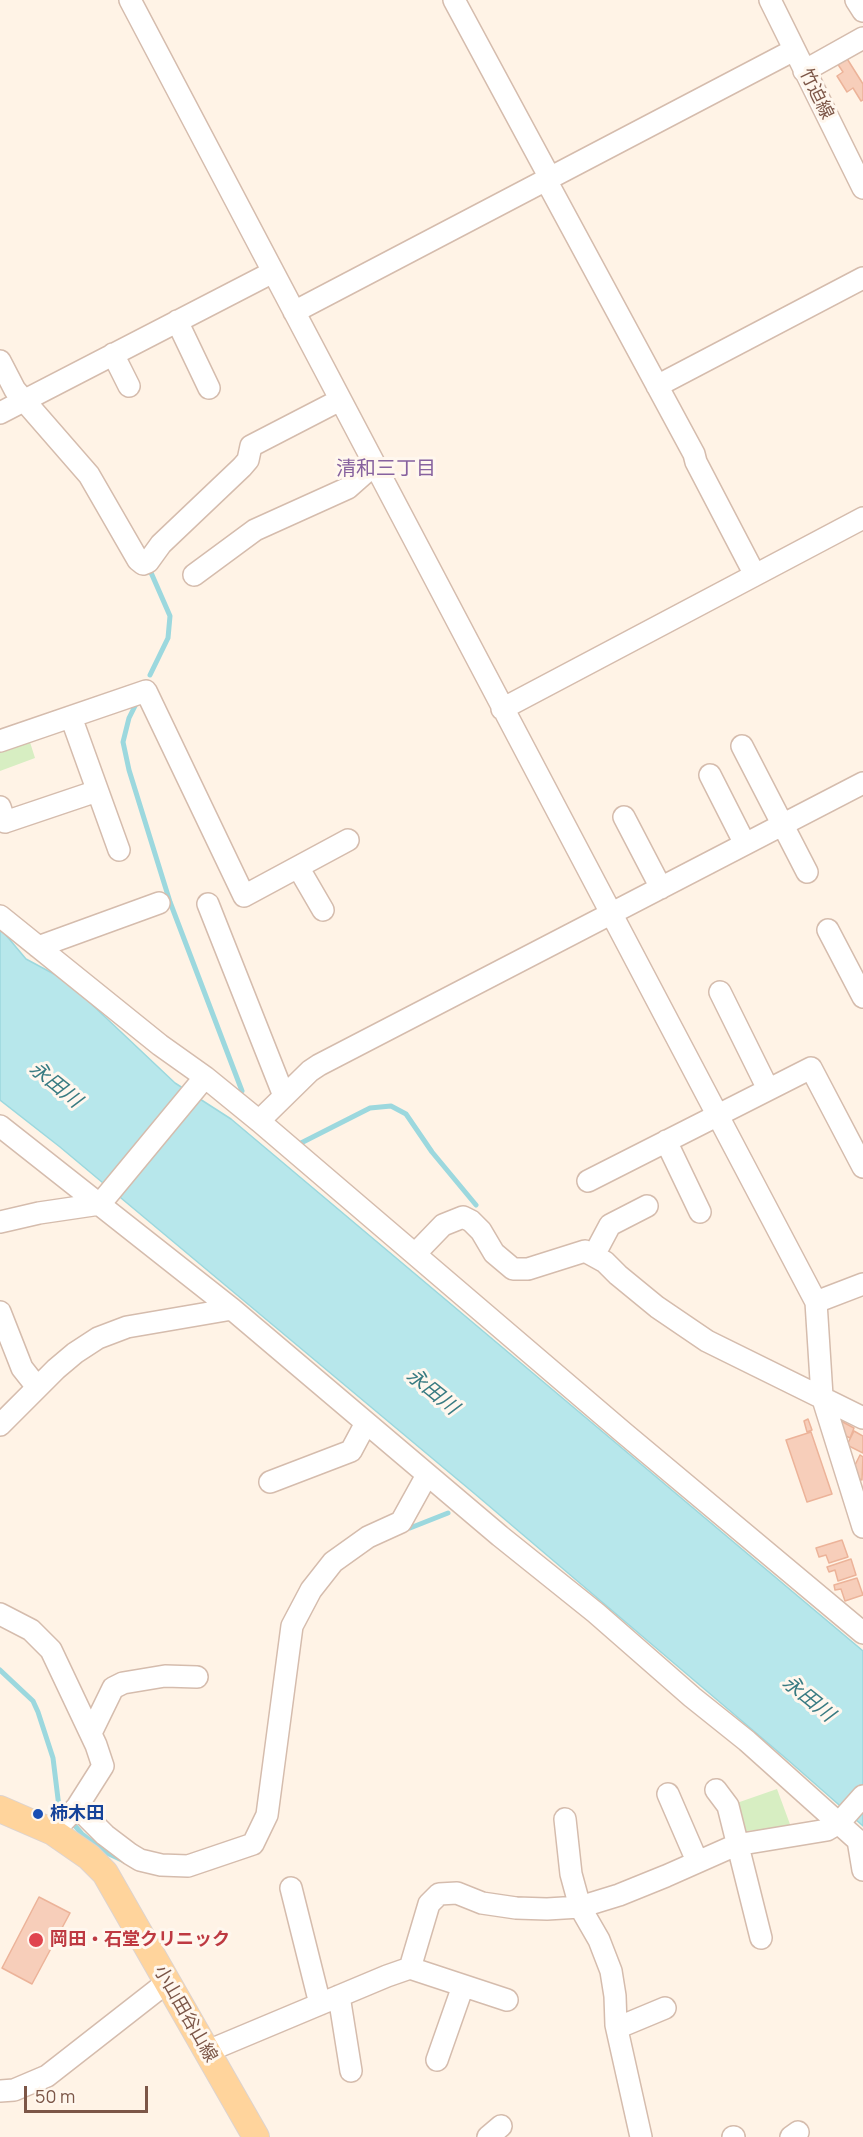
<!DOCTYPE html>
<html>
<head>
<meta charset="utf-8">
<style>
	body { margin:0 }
	#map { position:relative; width:863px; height:2137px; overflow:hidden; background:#fff3e6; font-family:Manrope,sans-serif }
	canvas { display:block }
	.scale { position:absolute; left:24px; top:2086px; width:124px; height:27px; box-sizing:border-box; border:3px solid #7c5647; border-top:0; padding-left:8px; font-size:18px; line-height:21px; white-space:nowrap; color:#7c5647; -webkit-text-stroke:4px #fff7ee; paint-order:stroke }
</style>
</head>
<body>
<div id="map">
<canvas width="863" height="2137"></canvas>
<div class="scale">50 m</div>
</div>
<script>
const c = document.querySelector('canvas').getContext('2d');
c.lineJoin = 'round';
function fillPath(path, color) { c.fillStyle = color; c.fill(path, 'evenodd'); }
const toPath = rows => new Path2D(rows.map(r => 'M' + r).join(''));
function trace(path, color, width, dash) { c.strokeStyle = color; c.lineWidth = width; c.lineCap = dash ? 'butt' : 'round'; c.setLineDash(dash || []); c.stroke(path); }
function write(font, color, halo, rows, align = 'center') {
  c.font = font + ' Manrope,"Noto Sans JP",sans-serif'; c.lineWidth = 6; c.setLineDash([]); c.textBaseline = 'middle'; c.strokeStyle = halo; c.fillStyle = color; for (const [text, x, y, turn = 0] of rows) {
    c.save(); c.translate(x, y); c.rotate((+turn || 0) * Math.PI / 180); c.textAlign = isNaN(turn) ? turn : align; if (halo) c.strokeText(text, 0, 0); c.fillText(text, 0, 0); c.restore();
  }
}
fillPath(toPath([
	[29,739,35,758,0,771,0,749],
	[777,1789,791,1827,735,1832,731,1805]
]), '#d7eec2');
const water = toPath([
	[0,928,26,959,67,981,175,1083,231,1119,863,1651,863,1826,789,1761,475,1494,60,1147,0,1100,0,928]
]);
fillPath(water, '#b7e7eb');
trace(water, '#9cd8de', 1.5);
trace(toPath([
	[149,568,170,616,168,638,150,675],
	[135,706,129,718,123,742,129,770,170,902,242,1091],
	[301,1143,370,1108,391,1106,406,1114,432,1152,476,1205],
	[410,1528,448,1513],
	[0,1670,33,1701,38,1712,53,1758,59,1807,64,1813],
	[70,1820,82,1834,105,1852,124,1861]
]), '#9cd8de', 5);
const building = toPath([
	[846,57,863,84,863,100,861,101,853,88,847,92,837,76,843,72,837,63,846,57],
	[808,1419,812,1430,807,1432,804,1421,808,1419],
	[841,1421,854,1428,850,1438,838,1432,841,1421],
	[854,1431,863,1436,863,1453,847,1445,854,1431],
	[811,1432,832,1494,807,1502,786,1440,811,1432],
	[860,1455,863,1457,862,1480,854,1477,852,1471,860,1455],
	[842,1540,848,1557,829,1563,826,1555,819,1557,816,1548,842,1540],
	[851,1559,856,1575,838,1581,835,1570,829,1572,827,1567,851,1559],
	[857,1578,863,1595,845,1601,841,1589,835,1590,834,1585,857,1578],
	[39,1897,70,1913,32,1984,2,1968,39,1897]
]);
fillPath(building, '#f7ceba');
trace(building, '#ecb399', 1.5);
const minor = toPath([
	[130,0,816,1302,822,1396,863,1527],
	[454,0,550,178],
	[770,0,863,188],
	[856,0,863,11],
	[804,71,863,38],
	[546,180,694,454,696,462,755,575],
	[294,312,794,50],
	[177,321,209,388],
	[113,354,129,386],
	[0,361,15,390,89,475,138,560,143,564,148,562,161,544,242,467,248,460,251,446,340,400],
	[657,386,863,278],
	[0,413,273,272],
	[194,575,255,530,348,488,374,465],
	[502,709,863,518],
	[71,717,119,850],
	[0,741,146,691,244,896,348,840],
	[742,746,807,872],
	[710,775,745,844],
	[0,807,5,822,97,791],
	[624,817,661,888],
	[298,867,323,910],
	[208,904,284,1096],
	[0,916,160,1045,205,1077,259,1121,624,1433,863,1633],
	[828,930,863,997],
	[38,947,159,903],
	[720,992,768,1089],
	[259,1121,310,1071,319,1065,863,783],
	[0,1126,232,1309,500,1536,596,1613,692,1697,747,1741,863,1845],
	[666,1141,700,1212],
	[588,1181,811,1068,863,1167],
	[0,1222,39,1213,100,1204,205,1077],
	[415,1254,443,1225,463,1217,471,1221,481,1231,494,1253,513,1269,528,1269,585,1251,605,1262,618,1275,657,1307,707,1341,863,1418],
	[594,1255,610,1225,647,1206],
	[816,1302,863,1284],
	[0,1312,22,1368,37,1387],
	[0,1425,56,1369,75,1353,98,1338,127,1327,232,1309],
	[270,1482,351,1451,366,1423],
	[0,1614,31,1630,51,1650,96,1745,103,1766,77,1807,53,1832],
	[91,1733,113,1688,123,1683,165,1676,197,1677],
	[716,1790,728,1806,761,1938],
	[668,1794,697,1861],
	[77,1807,105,1835,130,1854,140,1860,161,1865,188,1866,253,1844,267,1815,292,1626,311,1590,333,1562,368,1537,401,1522,427,1475],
	[858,1840,863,1870],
	[291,1888,320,2004],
	[410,1968,507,2000],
	[339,1996,351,2071],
	[617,2028,665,2008],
	[208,2051,387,1976,410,1968,429,1904,439,1894,457,1893,482,1903,516,1908,547,1909,580,1907,571,1874,565,1819],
	[437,2060,463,1986],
	[0,2091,14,2090,47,2076,166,1983],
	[488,2137,501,2126],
	[641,2137,616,2025,615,1996,611,1971,599,1940,580,1907,619,1895,666,1876,736,1845,827,1830,839,1823,863,1796],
	[733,2137,734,2137],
	[791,2137,798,2132]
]);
const major = toPath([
	[0,1809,53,1832,89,1857,105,1873,256,2137]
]);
trace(minor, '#d5bcad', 24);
trace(major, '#ddd3cf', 28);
trace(minor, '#fff', 21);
trace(major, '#ffd49c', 26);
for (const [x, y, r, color] of [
	[38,1814,6,"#1a4fb4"],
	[36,1940,8,"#e0444e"]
]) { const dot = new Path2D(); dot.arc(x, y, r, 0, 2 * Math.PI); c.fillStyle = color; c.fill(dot); trace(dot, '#fff7ee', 2); }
write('18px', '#7c5647', '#fff7ee', [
	["竹迫線",816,94,64],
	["小山田谷山線",185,2014,60]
]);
write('bold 18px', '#164399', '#fff7ee', [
	["柿木田",50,1814]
], 'left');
write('bold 18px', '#be3a42', '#fff7ee', [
	["岡田・石堂クリニック",50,1940]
], 'left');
write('20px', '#87629f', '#fff7ee', [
	["清和三丁目",386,469]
]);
write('italic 20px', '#387b82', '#fff7ee', [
	["永田川",55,1085,39],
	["永田川",432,1392,39],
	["永田川",808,1699,39]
]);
</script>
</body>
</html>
